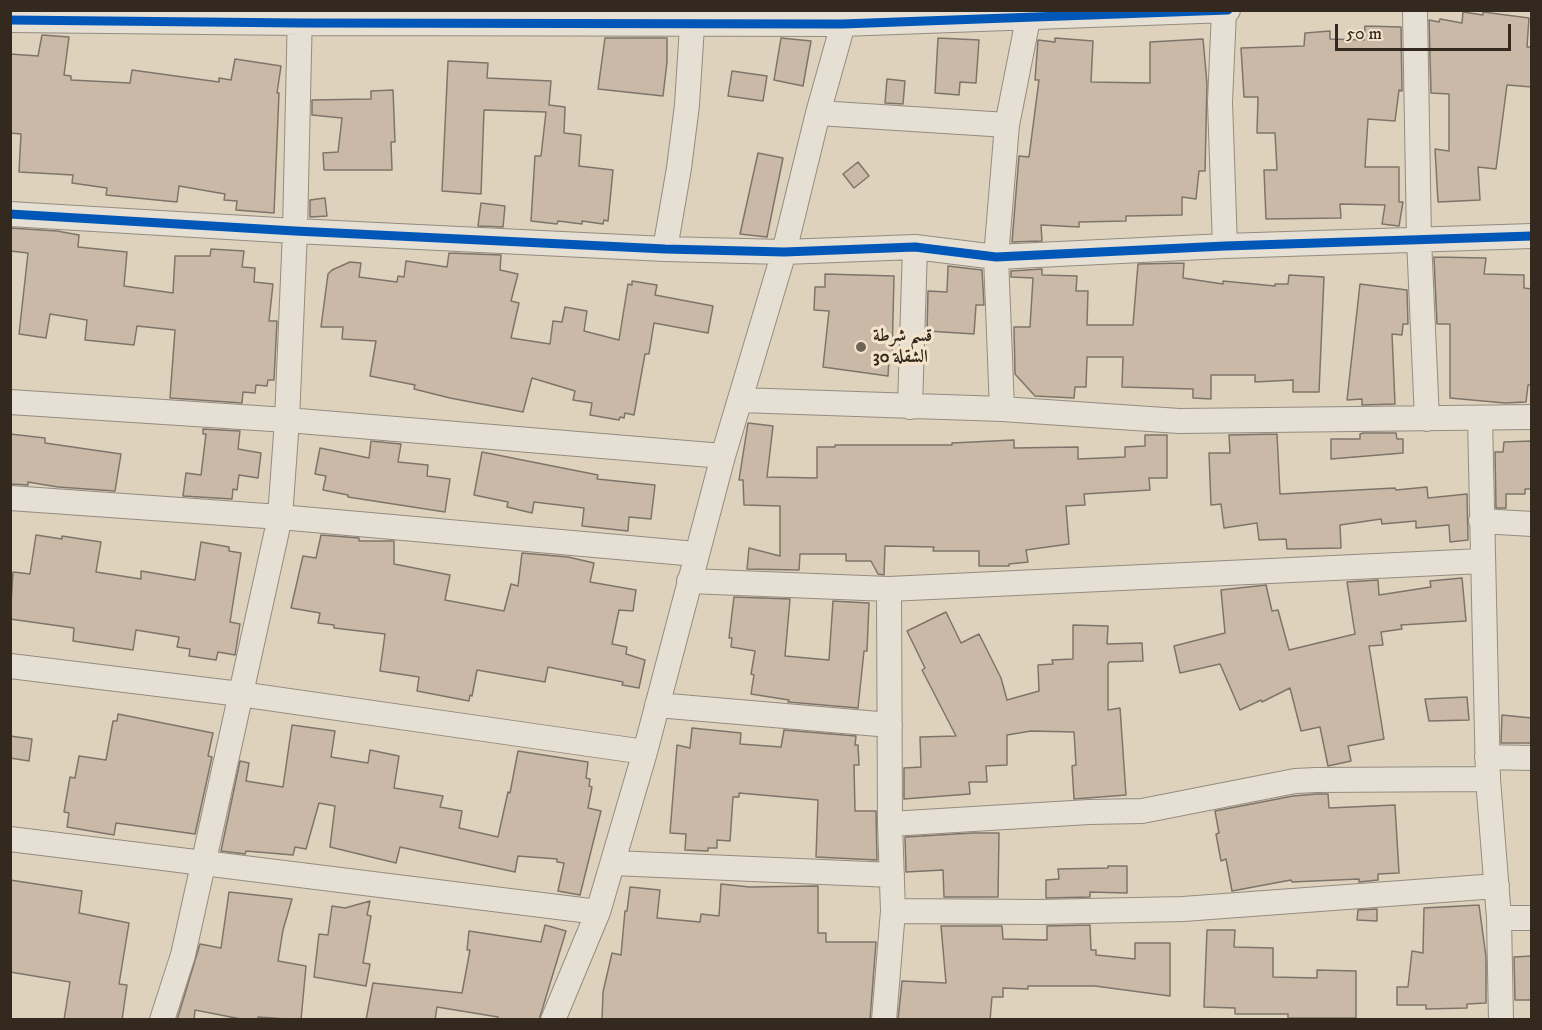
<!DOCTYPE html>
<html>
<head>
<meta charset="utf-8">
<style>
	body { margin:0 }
	#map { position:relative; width:1542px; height:1030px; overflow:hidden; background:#ded2bd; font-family:"IM FELL DW Pica",serif }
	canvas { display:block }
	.frame { position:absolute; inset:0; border:12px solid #34291f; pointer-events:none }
	.scale { position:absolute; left:1335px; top:24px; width:176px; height:27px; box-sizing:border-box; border:3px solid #34291f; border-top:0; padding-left:8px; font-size:18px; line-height:21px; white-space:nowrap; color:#34291f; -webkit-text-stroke:4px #f3e4cb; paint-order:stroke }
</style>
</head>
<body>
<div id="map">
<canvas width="1542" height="1030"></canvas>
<div class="frame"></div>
<div class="scale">50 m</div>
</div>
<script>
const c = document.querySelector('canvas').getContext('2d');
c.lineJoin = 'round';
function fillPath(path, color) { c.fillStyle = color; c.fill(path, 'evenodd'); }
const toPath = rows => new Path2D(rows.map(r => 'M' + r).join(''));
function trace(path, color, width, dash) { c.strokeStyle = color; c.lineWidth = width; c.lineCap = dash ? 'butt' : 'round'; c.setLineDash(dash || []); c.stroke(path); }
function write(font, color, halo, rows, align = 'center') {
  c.font = font + ' "IM FELL DW Pica",Amiri,serif'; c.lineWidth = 6; c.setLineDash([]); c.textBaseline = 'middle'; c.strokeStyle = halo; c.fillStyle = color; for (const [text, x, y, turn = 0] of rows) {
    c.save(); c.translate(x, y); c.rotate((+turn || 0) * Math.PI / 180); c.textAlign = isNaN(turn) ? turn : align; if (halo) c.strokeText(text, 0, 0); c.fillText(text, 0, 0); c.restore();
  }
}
const building = toPath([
	[1463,12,1483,15,1483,12,1529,18,1527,47,1532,47,1532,87,1507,85,1496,169,1478,167,1480,200,1438,202,1435,149,1449,151,1449,94,1431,93,1429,20,1439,22,1440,19,1462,23,1463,12],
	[1365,26,1401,27,1402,91,1399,90,1395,121,1368,119,1365,167,1399,167,1399,202,1403,202,1399,226,1382,224,1385,205,1340,204,1341,218,1266,219,1264,170,1277,170,1275,133,1257,133,1258,97,1244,97,1241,48,1304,46,1305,33,1330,31,1330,39,1364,40,1365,26],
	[42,35,69,37,64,75,71,76,71,80,130,83,132,70,219,82,219,78,231,80,235,59,281,66,277,93,279,93,274,213,236,210,237,201,224,200,225,194,179,186,177,202,106,195,107,188,72,183,73,175,19,172,21,134,10,133,10,54,38,56,42,35],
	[605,38,667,38,667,62,663,96,598,89,605,38],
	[781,38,811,41,803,86,774,80,781,38],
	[938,38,979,40,976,83,960,82,959,95,935,93,938,38],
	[1055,38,1093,41,1091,82,1150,83,1150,42,1203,39,1207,84,1205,171,1199,171,1196,199,1182,197,1182,215,1126,216,1126,221,1079,222,1079,227,1041,225,1042,241,1012,242,1019,156,1029,157,1039,80,1035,80,1038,40,1055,42,1055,38],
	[448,61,488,63,487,78,551,81,549,105,565,107,564,133,581,135,579,166,613,170,608,221,604,220,603,224,582,221,582,224,558,221,557,224,531,221,535,156,541,156,546,112,484,110,481,194,442,191,448,61],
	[732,71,767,76,763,101,728,96,732,71],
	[887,79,905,81,903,104,885,103,887,79],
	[393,90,395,142,391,142,392,170,324,170,323,153,338,152,342,118,312,115,312,100,371,99,371,91,393,90],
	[758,153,783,158,767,237,740,234,758,153],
	[858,162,869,176,854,188,843,174,858,162],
	[325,198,327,216,310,217,310,200,325,198],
	[481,203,505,206,503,227,478,226,481,203],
	[10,228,57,231,79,235,78,247,127,252,124,286,173,293,175,256,210,256,211,249,244,251,242,267,255,268,254,282,273,284,269,321,277,321,274,380,268,380,267,386,256,385,255,393,243,392,242,403,170,398,175,330,137,326,134,345,85,340,87,320,50,314,46,338,19,334,28,253,10,251,10,228],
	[449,253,501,255,500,270,518,274,511,301,519,303,511,338,550,344,553,321,562,322,565,307,587,311,584,331,619,340,628,284,632,285,632,281,657,285,655,295,713,306,708,333,654,323,649,354,645,354,634,415,625,413,624,418,620,417,619,420,590,415,592,403,573,400,575,391,532,378,523,412,450,398,414,389,415,385,370,376,376,341,342,339,343,327,321,327,328,274,332,270,350,262,361,263,359,277,397,282,398,276,404,277,406,261,447,267,449,253],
	[1434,257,1486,258,1484,274,1524,275,1524,288,1532,289,1532,385,1528,385,1526,402,1505,403,1450,398,1450,324,1437,324,1434,257],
	[1184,263,1183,278,1223,284,1223,281,1275,286,1275,284,1288,284,1289,275,1324,277,1319,392,1293,392,1293,380,1255,382,1255,375,1211,375,1211,399,1193,398,1193,389,1122,387,1123,357,1087,357,1086,387,1075,387,1074,398,1035,396,1015,374,1014,327,1030,327,1033,278,1011,277,1011,271,1042,269,1042,275,1077,276,1076,291,1088,291,1087,325,1133,325,1138,264,1184,263],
	[948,266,982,270,984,305,976,305,974,334,927,331,928,291,947,292,948,266],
	[825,274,894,276,892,359,889,359,888,376,823,367,829,311,814,310,815,287,825,287,825,274],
	[1360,284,1407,290,1408,324,1403,324,1402,335,1392,334,1395,404,1362,405,1362,399,1347,400,1360,284],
	[748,423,773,426,767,477,817,478,817,447,835,447,835,445,952,445,952,443,1014,440,1014,448,1078,447,1078,459,1125,457,1125,447,1145,446,1145,435,1167,435,1167,478,1149,478,1150,490,1084,494,1085,505,1066,506,1069,544,1026,550,1028,562,1009,564,1009,566,979,566,979,551,933,551,934,547,885,546,884,575,878,574,871,561,846,561,846,554,800,554,799,570,747,569,749,548,780,556,780,506,744,505,743,480,739,480,748,423],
	[203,429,240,431,238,449,261,453,258,478,239,475,237,490,233,489,232,499,183,496,186,473,201,475,206,434,203,434,203,429],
	[1363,433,1396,433,1397,439,1403,439,1403,453,1331,459,1331,439,1360,439,1360,434,1363,433],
	[10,434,45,438,45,443,121,454,115,491,58,487,28,482,28,485,10,484,10,434],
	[1277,434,1280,494,1395,488,1396,490,1427,487,1428,498,1467,494,1468,540,1450,542,1449,525,1416,528,1416,521,1382,524,1381,519,1340,525,1341,548,1287,549,1286,539,1259,540,1257,523,1224,528,1221,504,1211,505,1209,453,1230,453,1229,435,1277,434],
	[371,441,401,444,398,462,428,465,427,476,450,479,445,512,348,497,348,495,323,490,326,476,315,474,320,448,369,458,371,441],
	[1532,441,1532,489,1525,489,1525,494,1506,494,1506,508,1496,508,1495,452,1503,452,1504,442,1532,441],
	[482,452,598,475,597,479,655,485,651,519,629,517,628,531,582,526,584,508,534,502,532,513,507,507,508,502,474,495,482,452],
	[36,535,62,539,62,536,101,542,96,572,141,579,141,571,195,580,201,542,229,547,229,551,241,553,230,622,240,624,235,655,218,652,216,660,189,656,190,649,177,647,179,637,136,630,133,650,73,641,74,628,10,619,13,572,30,574,36,535],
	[321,535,359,538,359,541,394,541,394,564,450,575,445,600,504,611,511,584,518,586,522,553,568,557,594,563,590,582,636,590,633,611,619,610,612,644,627,647,626,654,645,660,639,688,622,685,623,682,548,667,545,682,477,670,472,696,470,695,469,701,417,691,419,677,380,671,385,634,334,628,334,625,318,623,320,613,291,608,303,556,316,558,321,535],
	[1462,578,1466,621,1401,625,1402,629,1381,632,1383,645,1369,646,1384,739,1348,746,1351,761,1328,766,1320,727,1301,731,1290,688,1262,702,1261,700,1240,710,1220,664,1180,673,1174,646,1225,633,1221,590,1266,585,1272,611,1278,610,1289,650,1355,634,1347,582,1378,580,1379,595,1431,587,1430,581,1462,578],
	[734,597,790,599,785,656,829,660,833,601,869,603,867,651,864,651,858,708,788,702,789,700,751,694,754,675,751,674,755,651,731,647,732,638,729,638,734,597],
	[946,612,961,643,979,634,1001,678,1007,700,1039,691,1038,665,1053,664,1052,660,1073,659,1073,625,1108,626,1107,644,1142,643,1143,661,1109,662,1108,665,1108,710,1120,708,1126,795,1074,799,1072,766,1076,765,1074,732,1031,731,1007,735,1007,765,986,766,987,782,969,782,970,794,904,799,904,768,921,767,920,737,956,736,922,670,925,668,907,631,946,612],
	[1467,697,1469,720,1429,721,1425,699,1467,697],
	[118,714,213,733,208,756,212,757,195,834,116,823,114,835,67,827,69,813,64,812,70,777,75,778,79,756,106,760,113,721,117,721,118,714],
	[1502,715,1532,718,1532,743,1501,743,1502,715],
	[292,725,335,731,331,757,368,763,370,750,399,756,394,788,443,796,440,807,462,811,459,828,498,837,508,792,510,793,518,751,588,762,586,778,590,779,589,786,592,787,588,808,601,811,580,895,558,891,564,863,557,862,557,859,518,856,515,872,400,847,396,863,330,847,335,806,319,803,306,849,295,847,293,855,246,851,245,854,221,851,240,761,249,763,246,781,283,787,292,725],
	[692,728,741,733,740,744,781,747,784,730,856,736,855,745,858,745,859,765,854,765,855,811,876,811,877,860,816,857,818,800,739,793,739,797,733,797,730,841,717,840,717,848,708,848,708,851,685,850,686,834,670,833,677,745,690,748,692,728],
	[10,736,32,739,29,761,10,758,10,736],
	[1316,794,1328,794,1329,808,1395,805,1399,873,1378,874,1378,880,1359,882,1359,879,1292,882,1291,880,1232,891,1226,859,1221,861,1216,834,1219,833,1215,811,1293,796,1316,794],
	[972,833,999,833,998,897,944,897,943,870,906,872,905,837,972,833],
	[1108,866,1127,866,1127,893,1090,892,1090,897,1046,898,1046,880,1059,879,1058,869,1108,868,1108,866],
	[10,880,82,891,79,913,129,923,119,984,127,985,122,1020,64,1020,70,982,10,972,10,880],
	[721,884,750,887,818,886,818,933,826,933,826,942,876,942,870,1020,602,1020,603,992,612,953,621,955,625,911,627,911,630,887,660,890,657,918,700,922,701,914,719,916,721,884],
	[229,892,292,899,283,930,278,961,306,966,301,1020,258,1017,258,1020,246,1020,195,1010,194,1020,177,1020,200,944,221,948,229,892],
	[370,901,367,915,371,916,363,963,370,964,366,986,314,977,319,934,328,935,332,906,345,908,370,901],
	[1479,905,1486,957,1486,1003,1467,1004,1467,1008,1426,1009,1426,1005,1397,1005,1397,987,1408,987,1412,951,1423,953,1424,908,1479,905],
	[1377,909,1377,921,1357,920,1358,910,1377,909],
	[545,925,566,931,539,1020,497,1020,498,1017,437,1007,435,1020,366,1020,373,983,462,993,470,950,467,950,469,931,541,942,545,925],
	[1090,925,1091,950,1096,950,1096,955,1135,959,1135,943,1170,943,1170,996,1095,986,1028,986,1028,989,1003,988,1003,997,992,997,990,1020,898,1020,902,981,946,983,941,926,1002,926,1003,939,1047,940,1047,926,1090,925],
	[1207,930,1235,930,1234,947,1273,948,1273,977,1317,978,1317,970,1356,971,1356,1018,1288,1018,1288,1014,1235,1014,1235,1008,1204,1007,1207,930],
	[1532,956,1532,1000,1515,1000,1514,957,1532,956]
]);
fillPath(building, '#cbb9a8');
trace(building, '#7d756a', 1.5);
const street = toPath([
	[1415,10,1419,239,1427,419],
	[1224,11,1220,102,1225,246],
	[10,20,300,23,842,24,1228,10],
	[818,113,1007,125],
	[10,214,295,231,665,249,784,252,915,247,996,257,1225,246,1532,236],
	[665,249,679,168,687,105,693,10],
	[740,400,1002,409,1179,421,1532,417],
	[10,402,287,420,723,456],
	[910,407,915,247],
	[1002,409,996,257,1007,125,1028,19],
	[1480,418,1488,779,1499,918,1501,1020],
	[10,498,280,517,696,554],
	[1481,521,1532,524],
	[689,581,889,589,1482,561],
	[10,666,240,694,645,752],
	[657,705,890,725],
	[1487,757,1532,758],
	[890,824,1089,812,1142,811,1295,781,1316,780,1488,779],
	[10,839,598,912],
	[613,863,892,875],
	[893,911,1039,912,1183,909,1497,886],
	[1499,918,1532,918],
	[162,1020,183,955,280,517,287,420,295,231,300,10],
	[553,1020,598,912,645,752,723,456,784,252,818,113,847,10],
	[884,1020,893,911,890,824,889,589]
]);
trace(street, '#948c7f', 26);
trace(street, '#e5dfd4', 24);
trace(toPath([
	[10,20,300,23,842,24,1228,10],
	[10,214,295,231,665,249,784,252,915,247,996,257,1225,246,1532,236]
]), '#0057b8', 9);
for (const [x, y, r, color] of [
	[861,347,6,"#706456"]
]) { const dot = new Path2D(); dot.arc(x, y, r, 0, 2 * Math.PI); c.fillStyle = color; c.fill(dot); trace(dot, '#f3e4cb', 2); }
write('bold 18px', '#34291f', '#f3e4cb', [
	["قسم شرطة",873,337],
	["الشقلة 30",873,358]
], 'left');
</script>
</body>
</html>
